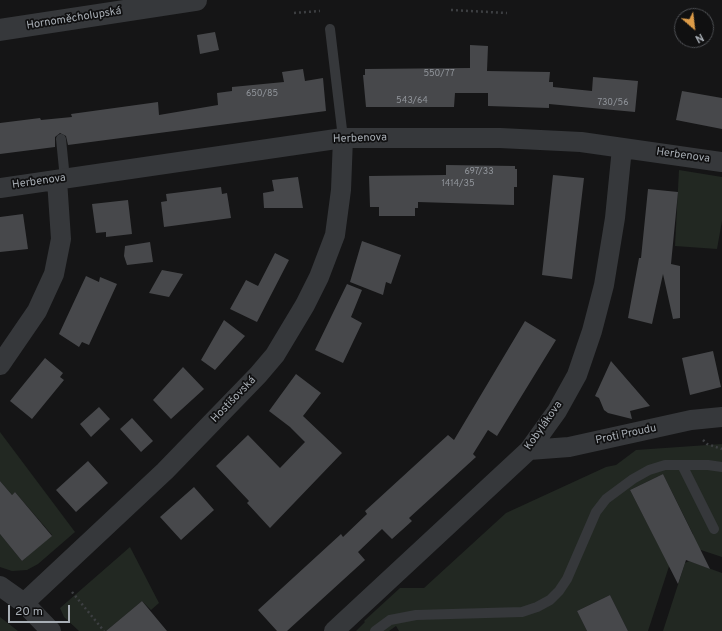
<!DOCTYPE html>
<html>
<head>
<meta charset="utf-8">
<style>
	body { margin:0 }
	#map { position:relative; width:722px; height:631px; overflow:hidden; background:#151516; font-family:Overpass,sans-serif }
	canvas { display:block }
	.north { position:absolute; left:674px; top:8px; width:40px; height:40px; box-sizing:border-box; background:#101011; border:1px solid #4d4f53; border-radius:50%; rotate:152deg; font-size:11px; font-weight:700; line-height:16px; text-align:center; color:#a8aeb5 }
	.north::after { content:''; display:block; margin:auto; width:14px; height:18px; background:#dc9b48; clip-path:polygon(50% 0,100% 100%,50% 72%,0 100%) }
	.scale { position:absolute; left:8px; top:605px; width:62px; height:18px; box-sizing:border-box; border:2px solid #a8aeb5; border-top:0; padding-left:5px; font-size:12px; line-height:14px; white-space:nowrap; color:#a8aeb5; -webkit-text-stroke:3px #101011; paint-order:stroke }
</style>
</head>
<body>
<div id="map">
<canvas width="722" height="631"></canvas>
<div class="north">N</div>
<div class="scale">20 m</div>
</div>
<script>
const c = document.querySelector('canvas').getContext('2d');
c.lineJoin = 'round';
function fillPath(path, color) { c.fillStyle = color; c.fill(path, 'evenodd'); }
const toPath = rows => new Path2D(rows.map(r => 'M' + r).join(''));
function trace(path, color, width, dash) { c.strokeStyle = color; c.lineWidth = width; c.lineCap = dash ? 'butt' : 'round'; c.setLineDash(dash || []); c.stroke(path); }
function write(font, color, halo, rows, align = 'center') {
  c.font = font + ' Overpass,sans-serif'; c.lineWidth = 3.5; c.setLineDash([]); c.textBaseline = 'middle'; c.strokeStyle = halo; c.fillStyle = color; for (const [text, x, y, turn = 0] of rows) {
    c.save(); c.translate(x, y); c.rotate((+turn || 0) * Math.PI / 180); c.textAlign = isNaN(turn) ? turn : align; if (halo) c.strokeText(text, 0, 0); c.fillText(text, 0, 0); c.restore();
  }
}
fillPath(toPath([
	[679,170,722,177,722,221,717,249,675,246],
	[0,432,75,532,38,564,27,570,12,571,0,567,0,534,22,561,52,535,15,492,12,495,0,481],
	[722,444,722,557,686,545,683,539,693,534,663,474,630,490,661,550,674,551,648,631,628,631,610,595,577,611,587,631,399,631,396,626,389,631,356,631,365,622,364,621,400,588,424,588,506,513,606,467,616,465,636,450],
	[130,547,159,603,151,610,142,601,106,631,79,631,64,617,60,608],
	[689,561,722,573,722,631,663,631,685,563],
	[0,617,18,631,0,631]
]), '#222822');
fillPath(toPath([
	[215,32,219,50,200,54,197,35],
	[470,45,488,46,487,71,550,72,549,82,553,82,553,87,592,91,593,77,638,81,635,112,549,104,549,108,488,106,488,93,455,93,454,107,366,107,363,75,365,75,365,69,470,68],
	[303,69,305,81,323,78,326,111,68,145,66,136,60,133,55,137,55,147,0,154,0,123,40,118,41,120,72,117,71,114,158,102,159,115,218,105,217,93,232,91,232,87,284,82,282,72],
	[682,91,722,98,722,129,676,120],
	[446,165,515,166,515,169,517,169,517,187,514,187,514,205,418,202,418,208,415,208,415,216,379,216,379,207,370,207,369,176,446,175],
	[553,175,584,178,572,279,542,275],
	[298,177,303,208,264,208,263,193,274,191,272,180],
	[221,187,222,194,227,193,231,218,164,227,161,202,167,201,166,194],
	[648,189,678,192,671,264,680,266,680,318,673,319,663,274,652,324,628,318,639,258,641,258],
	[128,200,132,234,106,237,106,232,96,233,92,204],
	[23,214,28,249,0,252,0,217],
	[362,241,401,255,391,284,386,282,383,295,350,282],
	[150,242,153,262,127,265,124,256,125,246],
	[275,253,289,260,257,322,230,309,246,280,258,286],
	[162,270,183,274,169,297,149,293],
	[86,276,99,282,100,277,117,284,89,345,82,342,79,347,59,334],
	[347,284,362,290,351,317,362,323,343,363,315,350],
	[224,320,245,336,215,370,201,360],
	[525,321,556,340,497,436,488,430,473,454,476,457,409,518,412,521,392,539,382,529,358,552,365,560,287,631,277,631,258,610,341,534,343,537,367,514,365,511,448,435,454,440],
	[713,351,721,387,690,395,682,358],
	[45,358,63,373,60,377,64,380,32,419,10,401],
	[611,361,650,406,630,411,632,419,608,413,604,410,599,398,595,396],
	[183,367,204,389,171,419,153,400],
	[296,374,321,393,303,416,342,453,270,528,247,503,249,501,216,466,248,435,280,468,305,442,290,427,269,411],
	[99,407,110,419,91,437,80,424],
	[132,418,153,441,141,452,120,429],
	[88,461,108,483,76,512,56,490],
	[663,474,710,569,686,560,678,584,630,490],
	[0,481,12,495,15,492,52,536,22,561,0,534],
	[194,487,214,510,181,540,160,517],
	[610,595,628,631,587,631,577,611],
	[142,601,167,631,106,631]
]), '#47484b');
trace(toPath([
	[451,10,507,13],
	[294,13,320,11],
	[703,440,707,444,722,449],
	[72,592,104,631]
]), '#3d3f42', 2.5, [2, 3]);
trace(toPath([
	[330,29,343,138],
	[61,139,65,179],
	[682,465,714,529],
	[375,631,390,620,416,615,522,612,537,607,550,600,559,591,567,579,596,512,606,499,633,479,649,470,665,465,708,465,722,467]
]), '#36383b', 10);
trace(toPath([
	[0,188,343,138,500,138,581,142,722,162],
	[0,365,37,311,54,274,61,239,57,180],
	[529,450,569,447,691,420,722,417],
	[0,586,24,603,51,631],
	[24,603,165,471,258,375,275,355,305,305,319,277,335,235,341,190,343,138],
	[334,631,529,450,557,411,577,375,592,331,604,285,615,218,622,148]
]), '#36383b', 20);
trace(toPath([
	[0,30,196,0]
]), '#36383b', 22);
write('9px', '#90949a', null, [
	["550/77",439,74],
	["650/85",262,94],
	["543/64",412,101],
	["730/56",613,103],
	["697/33",479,172],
	["1414/35",458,184]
]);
write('11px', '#a8aeb5', '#101011', [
	["Hornoměcholupská",74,19,-9],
	["Herbenova",360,139,-2],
	["Herbenova",683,156,8],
	["Herbenova",39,182,-8],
	["Hostišovská",234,400,-46],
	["Kobylákova",544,426,-55],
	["Proti Proudu",626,435,-12]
]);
</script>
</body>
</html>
